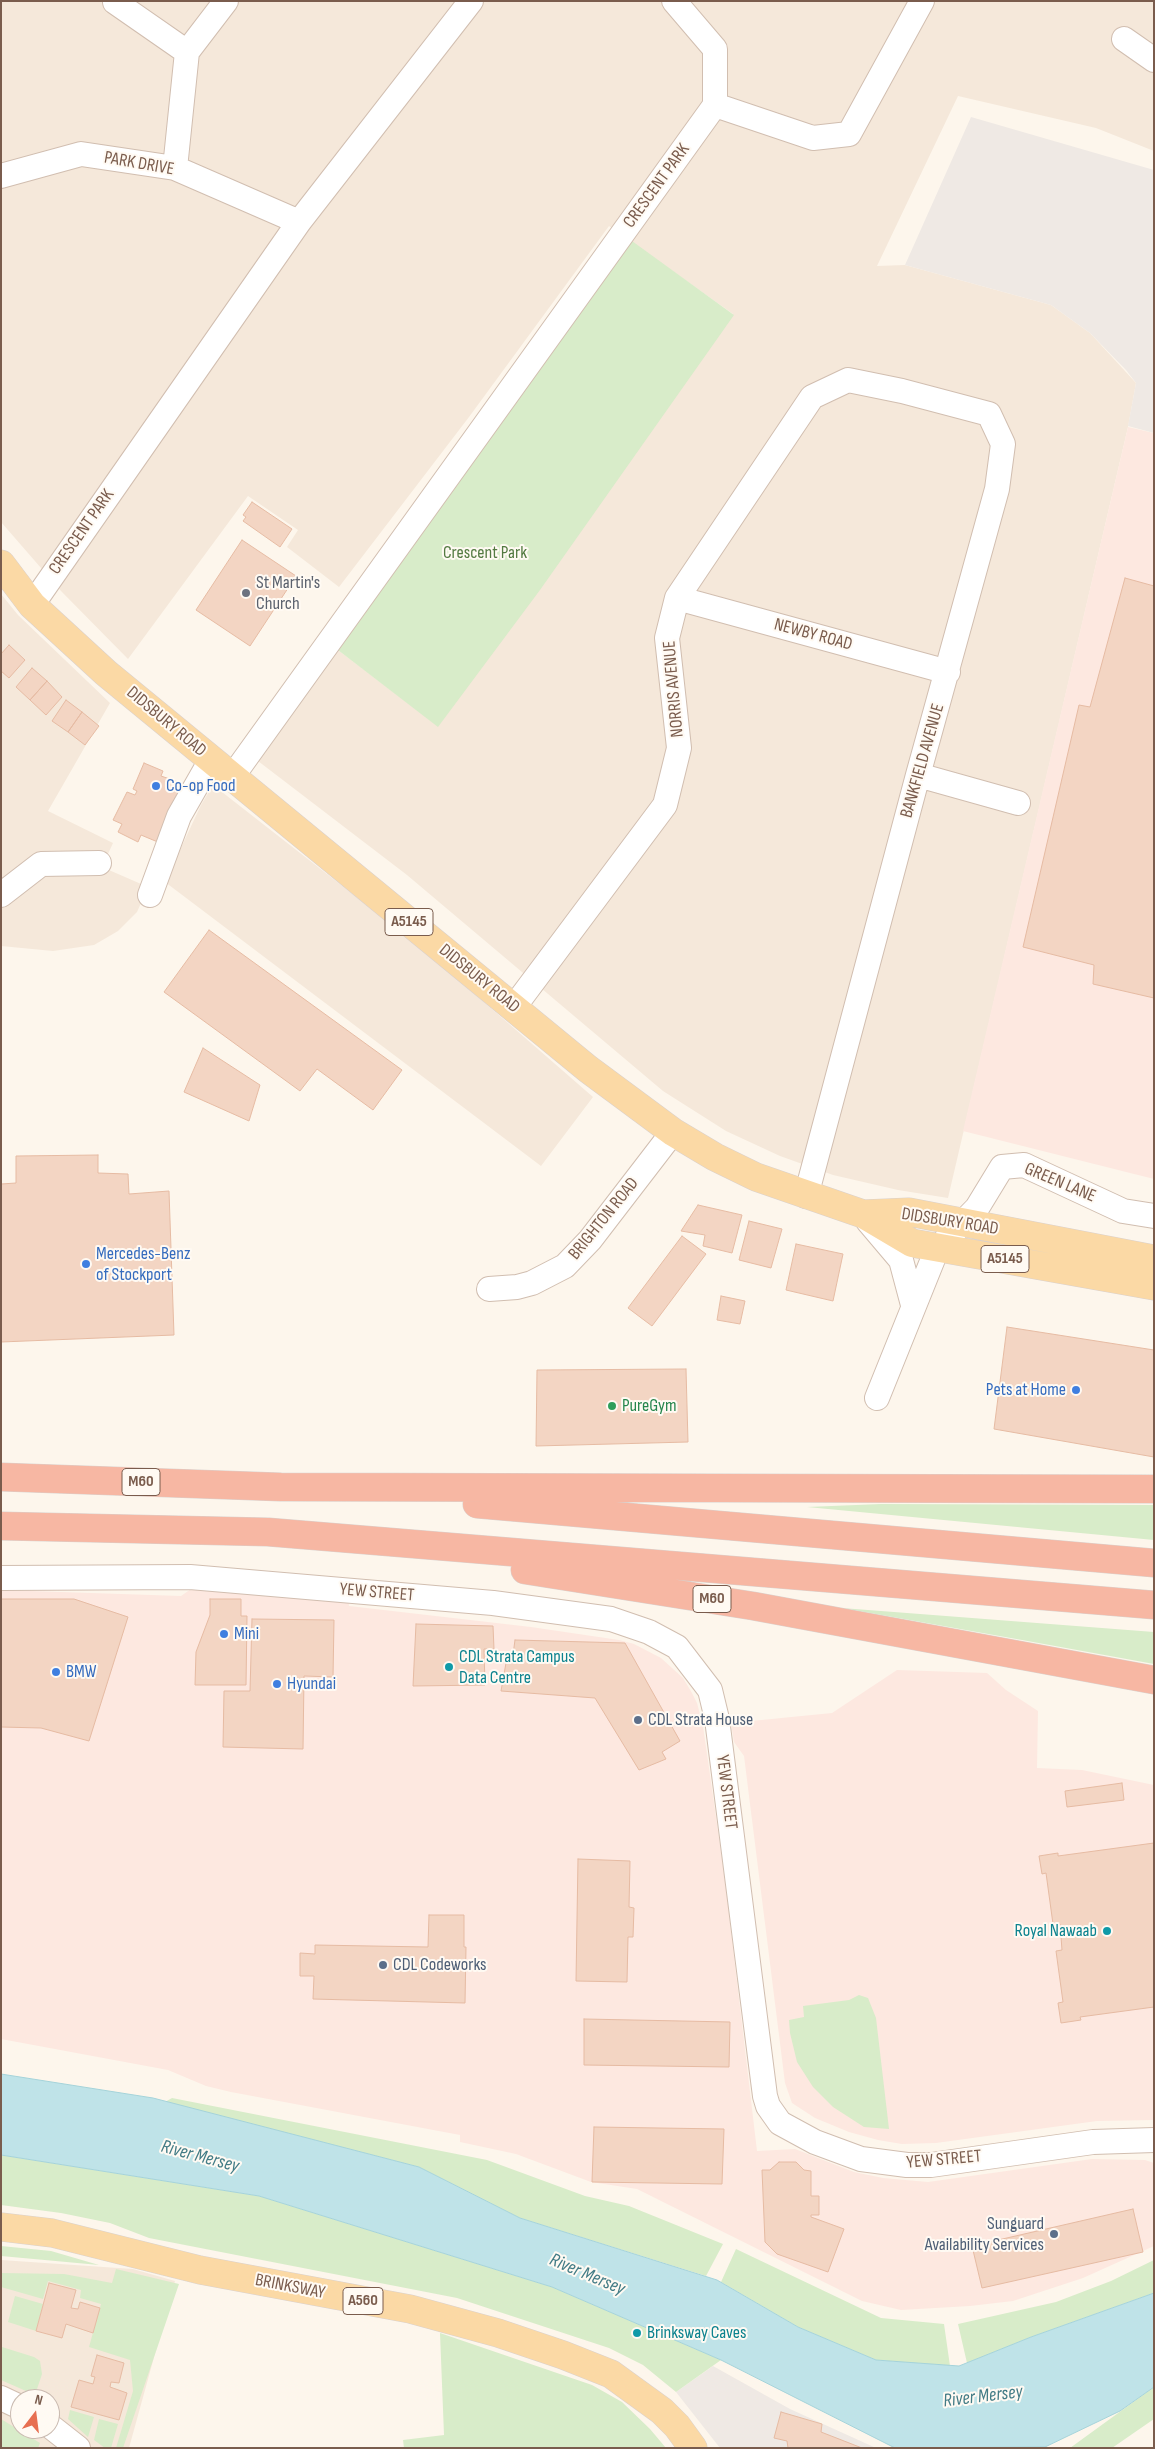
<!DOCTYPE html>
<html>
<head>
<meta charset="utf-8">
<style>
	body { margin:0 }
	#map { position:relative; width:1155px; height:2449px; overflow:hidden; background:#fdf6ec; font-family:"Sofia Sans Condensed",sans-serif }
	canvas { display:block }
	.frame { position:absolute; inset:0; border:2px solid #7a5c4d; pointer-events:none }
	.north { position:absolute; left:10px; top:2389px; width:50px; height:50px; box-sizing:border-box; background:#fffaf3; border:1px solid #cabbb1; border-radius:50%; rotate:15deg; font-size:14px; font-weight:700; line-height:20px; text-align:center; color:#7a5c4d }
	.north::after { content:''; display:block; margin:auto; width:18px; height:22px; background:#e76f51; clip-path:polygon(50% 0,100% 100%,50% 72%,0 100%) }
</style>
</head>
<body>
<div id="map">
<canvas width="1155" height="2449"></canvas>
<div class="frame"></div>
<div class="north">N</div>
</div>
<script>
const c = document.querySelector('canvas').getContext('2d');
c.lineJoin = 'round';
function fillPath(path, color) { c.fillStyle = color; c.fill(path, 'evenodd'); }
const toPath = rows => new Path2D(rows.map(r => 'M' + r).join(''));
function trace(path, color, width, dash) { c.strokeStyle = color; c.lineWidth = width; c.lineCap = dash ? 'butt' : 'round'; c.setLineDash(dash || []); c.stroke(path); }
function write(font, color, halo, rows, align = 'center') {
  c.font = font + ' "Sofia Sans Condensed",sans-serif'; c.lineWidth = 4; c.setLineDash([]); c.textBaseline = 'middle'; c.strokeStyle = halo; c.fillStyle = color; for (const [text, x, y, turn = 0] of rows) {
    c.save(); c.translate(x, y); c.rotate((+turn || 0) * Math.PI / 180); c.textAlign = isNaN(turn) ? turn : align; if (halo) c.strokeText(text, 0, 0); c.fillText(text, 0, 0); c.restore();
  }
}
fillPath(toPath([
	[1,1,1154,1,1154,151,1096,128,958,96,877,266,905,265,1051,305,1090,333,1136,383,1128,427,948,1198,898,1190,833,1175,780,1156,726,1131,663,1091,407,875,258,761,334,647,438,726,733,314,609,226,469,417,339,587,287,547,298,530,248,496,128,659,61,591,1,522],
	[1,594,18,615,110,703,48,811,113,843,102,867,148,887,137,912,118,931,94,945,53,951,1,946],
	[213,785,423,949,593,1097,541,1166,165,882,201,805],
	[1,2260,133,2269,175,2281,129,2448,1,2448],
	[20,2399,50,2399,50,2429,20,2429]
]), '#f5e8da');
fillPath(toPath([
	[1128,427,1154,433,1154,1179,963,1131],
	[191,1589,348,1597,349,1606,531,1627,619,1640,634,1644,661,1658,683,1678,692,1693,697,1703,703,1726,725,1880,757,2151,795,2149,854,2172,883,2178,928,2182,1092,2159,1145,2160,1154,2163,1154,2246,1083,2278,1013,2301,970,2306,901,2310,862,2301,637,2189,591,2182,516,2154,460,2142,460,2135,231,2092,206,2086,168,2070,1,2039,1,1590,181,1596],
	[897,1670,987,1673,1006,1690,1038,1711,1037,1768,1082,1770,1154,1785,1153,2120,1097,2121,936,2143,902,2144,878,2140,849,2132,815,2118,792,2103,785,2083,744,1756,734,1742,731,1723,832,1713]
]), '#fde8e0');
fillPath(toPath([
	[971,117,1154,170,1154,433,1128,426,1136,383,1126,370,1090,333,1051,305,905,265],
	[713,2366,790,2409,876,2448,720,2448,676,2392]
]), '#efe9e4');
fillPath(toPath([
	[632,241,734,315,540,590,438,727,334,647],
	[881,1504,1154,1505,1154,1540,807,1507],
	[842,1608,1154,1632,1154,1664,1022,1640],
	[859,1995,868,1998,876,2018,889,2129,864,2127,833,2107,813,2087,797,2062,790,2033,789,2020,804,2017,803,2006,849,2000],
	[172,2098,487,2160,585,2196,629,2206,723,2244,706,2276,520,2218,419,2167,165,2102],
	[1,2155,259,2196,552,2287,721,2360,676,2392,643,2365,609,2348,457,2298,149,2238,110,2223,61,2213,1,2205],
	[1,2246,51,2251,99,2265,1,2256],
	[736,2249,881,2318,944,2324,950,2366,876,2360,798,2327,721,2282],
	[1154,2260,1154,2293,1031,2337,967,2363,958,2324,1056,2302,1111,2281],
	[116,2269,179,2284,123,2448,116,2448,133,2391,130,2360,89,2347,101,2304,80,2298,81,2290,48,2281,43,2299,1,2287,1,2273,64,2274,112,2283],
	[15,2296,43,2304,36,2331,8,2322],
	[440,2333,592,2385,622,2402,650,2429,666,2448,404,2448,403,2440,444,2435],
	[2,2347,34,2357,40,2361,42,2374,35,2395,1,2380],
	[1154,2387,1154,2419,1112,2448,1070,2448],
	[70,2410,94,2417,88,2437,68,2419],
	[1,2419,40,2443,38,2448,1,2448],
	[99,2419,118,2424,111,2448,105,2448,94,2440]
]), '#d8ecc9');
const water = toPath([
	[1,2074,153,2098,419,2167,520,2218,717,2280,798,2327,876,2360,959,2366,1031,2337,1154,2293,1154,2387,1120,2411,1045,2447,895,2448,721,2360,552,2287,259,2196,1,2155,1,2074]
]);
fillPath(water, '#bfe3e8');
trace(water, '#a5d3da', 1);
const building = toPath([
	[252,502,292,529,280,547,243,521,246,517,243,515,252,502],
	[242,540,296,576,250,646,196,610,242,540],
	[1125,578,1154,586,1154,998,1093,984,1094,965,1023,947,1079,705,1090,707,1125,578],
	[9,645,25,660,9,678,1,671,1,654,9,645],
	[32,668,47,681,30,700,16,687,32,668],
	[47,681,62,697,46,715,30,700,47,681],
	[66,700,82,712,68,732,52,721,66,700],
	[82,712,99,726,85,745,68,732,82,712],
	[144,763,163,771,161,776,193,787,165,845,141,835,138,842,118,832,122,824,113,820,127,792,135,795,137,791,133,789,144,763],
	[209,930,402,1070,373,1110,317,1069,300,1091,164,992,209,930],
	[203,1048,260,1085,249,1121,184,1092,203,1048],
	[98,1155,98,1173,128,1174,129,1194,169,1191,174,1335,1,1342,1,1184,16,1183,16,1156,98,1155],
	[698,1205,742,1215,732,1253,703,1246,705,1235,681,1231,698,1205],
	[749,1221,782,1229,771,1268,739,1260,749,1221],
	[682,1236,706,1254,652,1326,628,1308,682,1236],
	[796,1244,843,1254,833,1301,786,1290,796,1244],
	[721,1296,745,1301,740,1324,717,1320,721,1296],
	[1007,1327,1154,1350,1154,1457,994,1429,1007,1327],
	[686,1369,688,1442,536,1446,537,1370,686,1369],
	[1,1599,74,1599,128,1617,89,1741,41,1728,1,1727,1,1599],
	[210,1599,241,1599,241,1616,247,1616,246,1685,195,1685,196,1652,210,1615,210,1599],
	[252,1619,334,1620,333,1677,304,1676,303,1749,223,1747,224,1691,250,1691,252,1619],
	[416,1624,493,1626,494,1649,484,1649,485,1685,413,1686,416,1624],
	[515,1640,625,1643,680,1741,662,1752,666,1759,639,1770,595,1698,501,1691,506,1663,512,1662,515,1640],
	[1122,1783,1124,1800,1067,1807,1065,1791,1122,1783],
	[1154,1843,1154,2007,1080,2017,1081,2020,1061,2023,1058,2003,1063,2002,1056,1951,1062,1950,1060,1924,1053,1924,1046,1873,1042,1874,1039,1856,1058,1853,1058,1856,1154,1843],
	[578,1859,630,1861,629,1907,634,1908,633,1937,628,1937,627,1982,576,1981,578,1859],
	[429,1915,464,1915,464,1947,466,1947,465,2003,313,1999,314,1976,300,1976,300,1953,315,1954,315,1945,428,1947,429,1915],
	[584,2019,730,2022,729,2067,584,2065,584,2019],
	[594,2127,724,2129,722,2184,592,2182,594,2127],
	[779,2162,796,2162,804,2170,811,2171,811,2196,819,2196,819,2215,811,2215,811,2217,844,2229,828,2272,777,2254,765,2242,762,2170,770,2170,779,2162],
	[1133,2209,1143,2252,982,2288,972,2246,1133,2209],
	[49,2283,76,2290,71,2308,78,2309,80,2302,100,2308,93,2333,66,2324,62,2338,36,2331,49,2283],
	[97,2355,124,2363,119,2383,111,2382,110,2387,127,2393,119,2420,71,2407,79,2380,93,2384,95,2377,91,2376,97,2355],
	[781,2412,822,2424,821,2432,862,2448,788,2448,787,2441,774,2438,781,2412]
]);
fillPath(building, '#f3d5c3');
trace(building, '#e6bba3', 1);
const minor = toPath([
	[115,2,187,52],
	[1124,39,1154,60],
	[715,105,813,138,849,134,922,1],
	[175,168,187,52,226,1],
	[1,176,81,154,175,168,299,222],
	[677,598,948,672],
	[32,605,299,222,471,1],
	[918,775,1018,803],
	[232,777,715,105,715,49,674,1],
	[1,895,41,864,99,863],
	[150,895,179,816,211,760],
	[514,1007,665,805,679,748,667,638,677,598,812,397,848,380,902,391,989,414,1003,444,997,489,918,775,806,1196],
	[868,1221,901,1260,913,1305],
	[489,1289,517,1287,532,1283,565,1266,590,1240,673,1132],
	[877,1398,937,1249,977,1208,1002,1167,1024,1165,1123,1211,1154,1216],
	[1,1578,190,1577,493,1603,611,1619,649,1632,677,1647,710,1690,717,1719,765,2096,768,2106,780,2123,815,2142,861,2159,907,2165,931,2165,1093,2142,1154,2140],
	[1,2398,20,2407],
	[50,2426,78,2448]
]);
const primary = toPath([
	[1,564,32,605,106,673,588,1069,673,1132,715,1157,756,1177,863,1214,912,1243,1154,1286],
	[863,1214,909,1212,1154,1259],
	[1,2227,52,2233,200,2270,410,2309,498,2333,563,2355,611,2374,662,2411,677,2426,693,2448]
]);
const motorway = toPath([
	[1,1477,281,1487,1154,1489],
	[477,1504,1154,1563],
	[1,1526,268,1532,1154,1605],
	[525,1570,753,1606,1154,1680]
]);
trace(minor, '#d1beb0', 26);
trace(primary, '#dad1cd', 29);
trace(motorway, '#dad1cd', 29);
trace(minor, '#fff', 24);
trace(primary, '#fbd9a5', 28);
trace(motorway, '#f7b7a3', 28);
for (const [x, y, r, color] of [
	[246,593,5,"#6b7280"],
	[156,786,5,"#3f7fe0"],
	[86,1264,5,"#3f7fe0"],
	[1076,1390,5,"#3f7fe0"],
	[612,1406,5,"#2e9e5b"],
	[224,1634,5,"#3f7fe0"],
	[449,1667,5,"#0f9aa8"],
	[56,1672,5,"#3f7fe0"],
	[277,1684,5,"#3f7fe0"],
	[638,1720,5,"#5c6f8a"],
	[1107,1931,5,"#0f9aa8"],
	[383,1965,5,"#5c6f8a"],
	[1054,2234,5,"#5c6f8a"],
	[637,2333,5,"#0f9aa8"]
]) { const dot = new Path2D(); dot.arc(x, y, r, 0, 2 * Math.PI); c.fillStyle = color; c.fill(dot); trace(dot, '#fffaf3', 2); }
for (const [x, y, w] of [
	[409,922,48],
	[1005,1259,48],
	[141,1482,38],
	[712,1599,38],
	[363,2301,40]
]) { const box = new Path2D(); box.roundRect(x - w / 2, y - 13.5, w, 27, 4); c.fillStyle = '#fffaf3'; c.fill(box); trace(box, '#7a5c4d', 1); }
write('bold 16px', '#7a5c4d', null, [
	["A5145",409,922],
	["A5145",1005,1259],
	["M60",141,1482],
	["M60",712,1599],
	["A560",363,2301]
]);
write('18px', '#7a5c4d', '#fffaf3', [
	["PARK DRIVE",139,164,10],
	["CRESCENT PARK",657,186,-54],
	["CRESCENT PARK",82,532,-55],
	["NEWBY ROAD",813,635,15],
	["NORRIS AVENUE",674,689,-95],
	["DIDSBURY ROAD",166,722,40],
	["BANKFIELD AVENUE",923,761,-74],
	["DIDSBURY ROAD",479,979,39],
	["GREEN LANE",1060,1183,23],
	["BRIGHTON ROAD",604,1219,-51],
	["DIDSBURY ROAD",950,1222,9],
	["YEW STREET",377,1593,5],
	["YEW STREET",726,1792,83],
	["YEW STREET",944,2160,-5],
	["BRINKSWAY",290,2287,11]
]);
write('18px', '#537a41', '#fffaf3', [
	["Crescent Park",485,553]
]);
write('18px', '#5b616d', '#fffaf3', [
	["St Martin's",256,583],
	["Church",256,604]
], 'left');
write('18px', '#366cbe', '#fffaf3', [
	["Co-op Food",166,786],
	["Mercedes-Benz",96,1254],
	["of Stockport",96,1275],
	["Pets at Home",1066,1390,"right"],
	["Mini",234,1634],
	["BMW",66,1672],
	["Hyundai",287,1684]
], 'left');
write('18px', '#27864d', '#fffaf3', [
	["PureGym",622,1406]
], 'left');
write('18px', '#0d838f', '#fffaf3', [
	["CDL Strata Campus",459,1657],
	["Data Centre",459,1678],
	["Royal Nawaab",1097,1931,"right"],
	["Brinksway Caves",647,2333]
], 'left');
write('18px', '#4e5e75', '#fffaf3', [
	["CDL Strata House",648,1720],
	["CDL Codeworks",393,1965],
	["Sunguard",1044,2224,"right"],
	["Availability Services",1044,2245,"right"]
], 'left');
write('italic 19px', '#437c86', '#fffaf3', [
	["River Mersey",200,2157,15],
	["River Mersey",587,2275,23],
	["River Mersey",983,2397,-7]
]);
</script>
</body>
</html>
